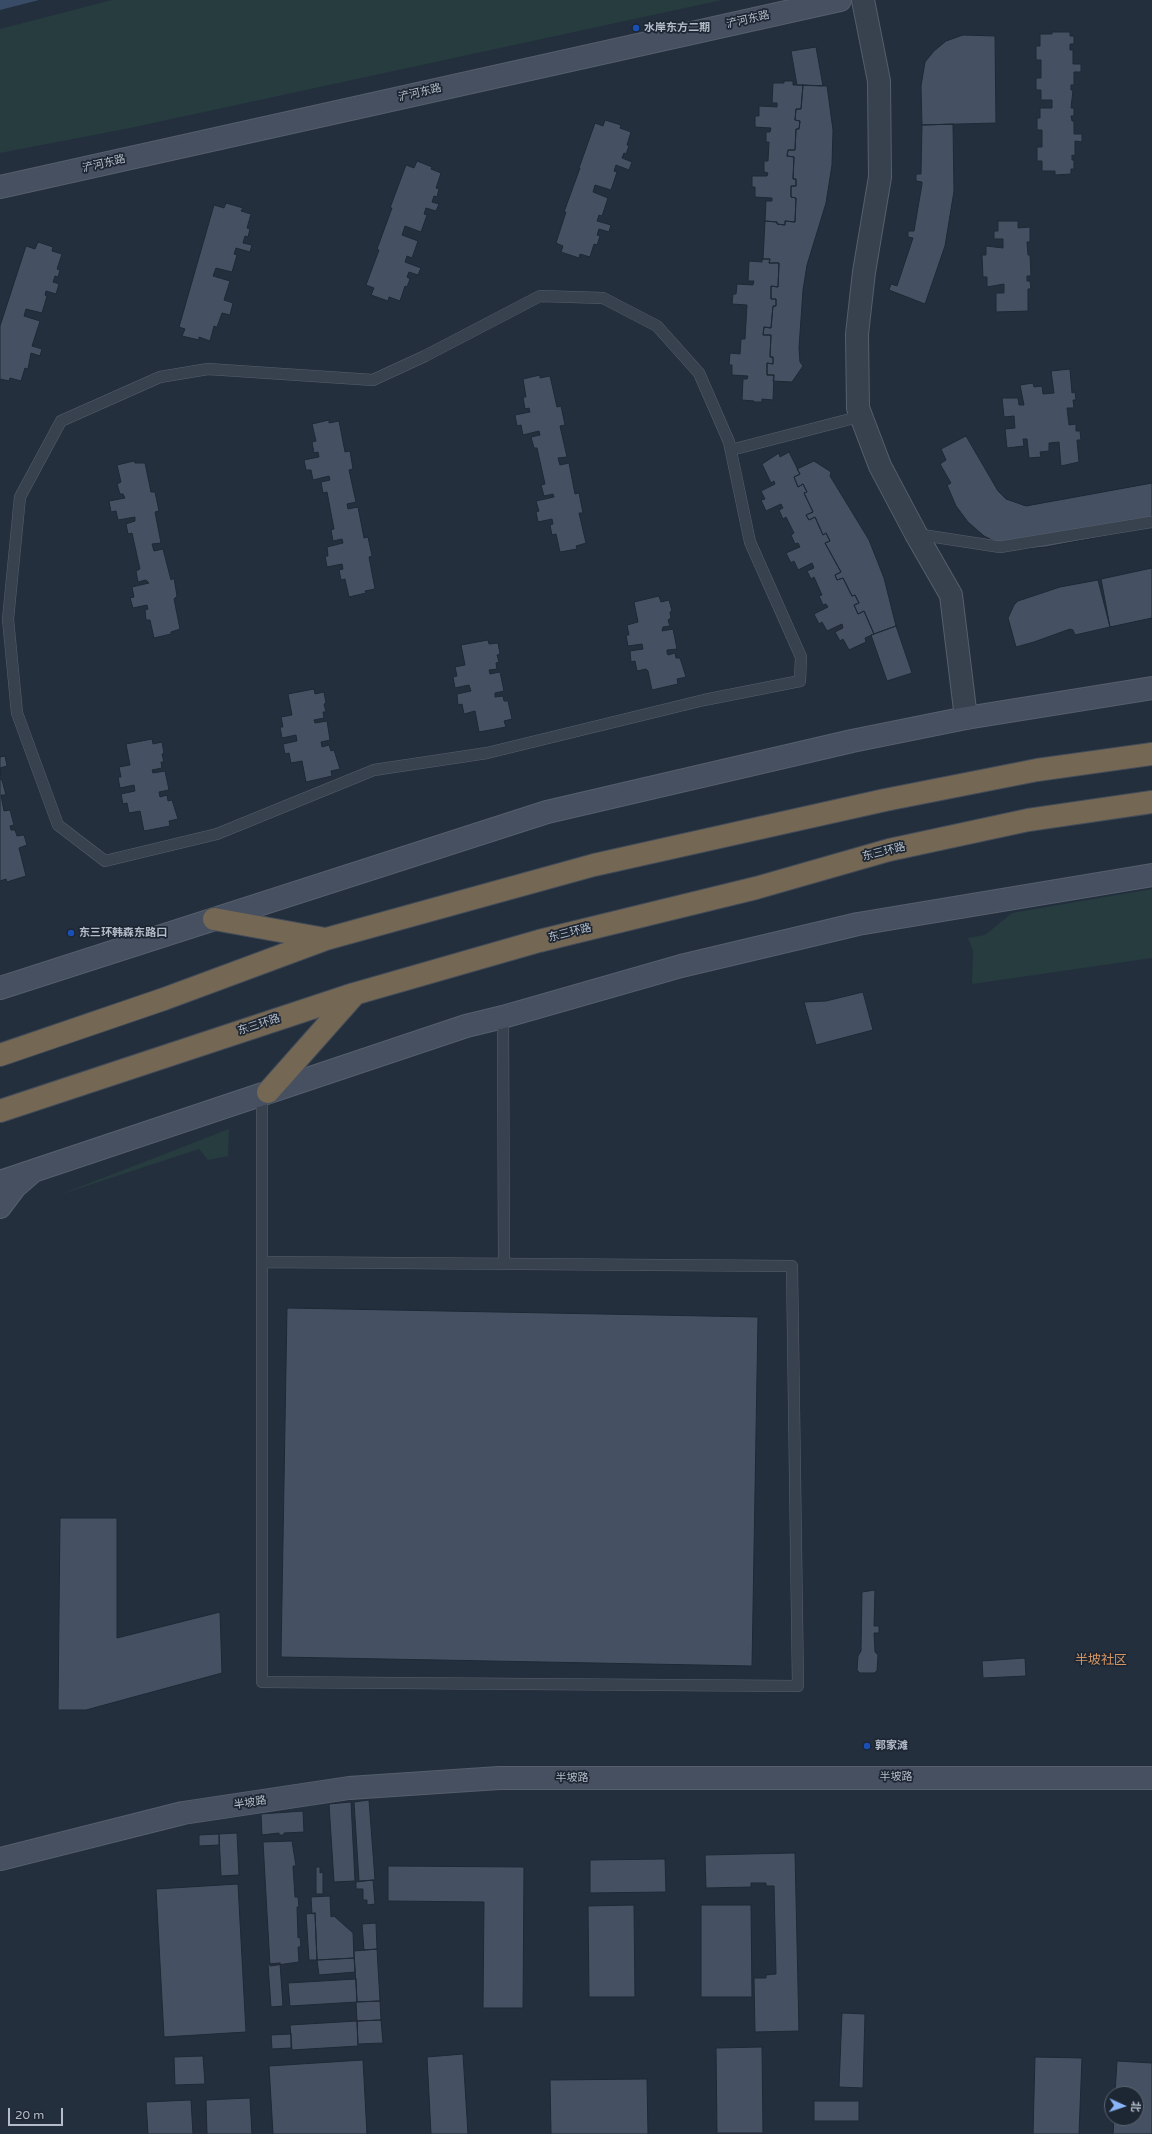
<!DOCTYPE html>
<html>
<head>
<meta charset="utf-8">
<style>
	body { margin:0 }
	#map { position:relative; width:1152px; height:2134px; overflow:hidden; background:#242f3e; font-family:"Varela Round","Noto Sans SC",sans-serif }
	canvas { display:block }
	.north { position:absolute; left:1104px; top:2086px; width:40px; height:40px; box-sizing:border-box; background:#1d2633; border:1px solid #59626f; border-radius:50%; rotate:93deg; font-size:11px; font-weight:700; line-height:16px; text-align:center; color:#b4bcc9 }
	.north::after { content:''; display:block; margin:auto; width:14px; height:18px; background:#8ab4f8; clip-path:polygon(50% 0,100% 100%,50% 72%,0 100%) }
	.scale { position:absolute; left:8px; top:2108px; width:55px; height:18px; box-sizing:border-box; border:2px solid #b4bcc9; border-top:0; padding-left:5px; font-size:12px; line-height:14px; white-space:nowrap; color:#b4bcc9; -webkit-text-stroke:3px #1d2633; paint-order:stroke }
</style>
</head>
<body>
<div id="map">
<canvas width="1152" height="2134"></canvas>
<div class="north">北</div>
<div class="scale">20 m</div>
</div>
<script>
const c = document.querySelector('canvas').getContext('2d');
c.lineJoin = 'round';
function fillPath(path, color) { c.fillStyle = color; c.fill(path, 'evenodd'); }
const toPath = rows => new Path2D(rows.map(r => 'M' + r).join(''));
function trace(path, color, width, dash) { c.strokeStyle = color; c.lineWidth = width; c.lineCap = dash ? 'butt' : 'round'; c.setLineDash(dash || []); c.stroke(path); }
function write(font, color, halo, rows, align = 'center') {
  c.font = font + ' "Varela Round","Noto Sans SC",sans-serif'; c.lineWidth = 3.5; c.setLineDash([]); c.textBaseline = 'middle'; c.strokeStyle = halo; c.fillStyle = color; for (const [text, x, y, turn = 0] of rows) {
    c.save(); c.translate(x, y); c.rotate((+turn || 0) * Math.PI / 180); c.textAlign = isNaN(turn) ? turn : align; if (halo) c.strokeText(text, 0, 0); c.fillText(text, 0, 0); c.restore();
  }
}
fillPath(toPath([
	[112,0,722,0,130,128,0,153,0,29],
	[1152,889,1152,958,972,984,973,951,968,938,985,935,1012,913],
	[229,1129,228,1156,208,1160,199,1149,59,1195]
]), '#263c3f');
fillPath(toPath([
	[0,0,39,0,0,10]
]), '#394c67');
const building = toPath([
	[1052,32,1070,32,1070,36,1074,36,1074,44,1070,44,1070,50,1073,50,1073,64,1081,64,1081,72,1074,72,1074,85,1071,85,1071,90,1073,90,1071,108,1074,108,1074,116,1071,116,1072,121,1074,121,1074,134,1082,134,1082,142,1075,141,1075,156,1072,155,1072,160,1074,160,1074,169,1071,169,1071,174,1055,175,1055,171,1042,171,1042,161,1037,161,1037,147,1042,147,1042,130,1037,130,1037,118,1040,118,1040,108,1052,108,1052,100,1041,100,1041,90,1036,90,1036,78,1041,78,1041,60,1036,60,1036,46,1040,46,1040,34,1052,34,1052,32],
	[963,35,995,36,996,123,922,125,921,86,925,62,934,51,946,41,963,35],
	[816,47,823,86,797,85,791,51,816,47],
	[784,81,793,81,793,85,803,85,801,109,796,109,795,120,800,121,799,129,796,129,795,150,788,150,787,156,794,157,793,179,796,179,796,186,791,186,791,197,796,198,795,222,785,221,785,225,777,224,777,222,765,221,766,201,772,201,772,198,755,197,755,187,752,187,752,176,767,176,768,173,764,172,764,161,768,161,769,142,766,142,766,132,770,132,771,128,755,127,755,116,759,116,759,106,777,107,777,103,772,103,773,83,784,83,784,81],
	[803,85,827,86,833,130,832,165,826,203,807,265,803,290,799,348,800,362,803,366,792,382,773,381,774,375,767,375,767,363,773,364,773,357,770,357,771,335,763,335,764,327,771,328,773,306,776,306,776,299,771,299,771,286,778,287,779,263,769,263,770,259,763,259,765,221,777,222,777,224,785,225,785,221,795,222,796,198,791,197,791,186,796,186,796,179,793,179,794,157,787,156,788,150,795,150,796,129,799,129,800,121,795,120,796,109,801,109,803,85],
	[605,120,621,125,620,128,631,132,627,145,629,146,626,154,624,153,622,158,632,162,629,170,616,165,614,171,617,172,611,190,595,185,593,192,608,198,602,216,599,215,597,221,611,225,609,232,599,229,597,235,600,236,597,245,594,244,590,257,580,254,579,258,561,252,563,246,556,243,566,212,564,212,580,168,579,168,595,123,603,126,605,120],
	[953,124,954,191,945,246,925,304,889,290,891,284,897,286,913,238,908,237,908,231,914,231,922,184,922,182,916,181,916,174,921,174,922,125,953,124],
	[417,161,432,167,431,169,441,173,436,188,439,189,437,197,434,196,432,202,439,204,436,211,426,208,424,214,427,215,421,232,405,226,402,235,418,241,412,258,407,256,405,262,421,268,418,275,409,272,407,277,410,279,407,287,405,286,400,301,389,297,388,301,371,295,374,288,366,285,379,250,377,249,392,208,390,208,406,165,414,168,417,161],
	[226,203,243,208,241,211,251,214,247,228,250,229,248,237,245,236,243,243,252,245,250,252,236,248,234,254,237,255,232,272,216,268,213,276,230,281,224,300,233,303,230,315,222,313,217,327,214,326,210,341,199,337,199,340,182,336,185,329,179,327,214,205,224,208,226,203],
	[998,221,1018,221,1018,228,1030,227,1030,242,1027,242,1028,255,1030,255,1031,276,1027,276,1027,281,1030,281,1031,289,1028,289,1028,311,996,312,996,293,1004,293,1004,284,987,287,987,277,983,277,982,255,986,255,986,246,1003,248,1003,239,994,239,994,231,998,231,998,221],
	[38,242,53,247,52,251,62,254,57,269,60,270,58,277,55,276,53,282,59,284,56,294,46,291,45,295,47,296,42,313,26,309,24,316,40,321,32,346,42,349,40,356,31,353,28,369,25,368,21,381,10,378,9,381,0,379,0,326,26,246,35,249,38,242],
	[762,259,770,259,769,263,779,263,778,287,771,286,771,299,776,299,776,306,773,306,771,328,764,327,763,335,771,335,770,357,773,357,773,364,767,363,767,375,774,375,773,400,762,399,762,402,754,402,754,401,742,400,743,379,747,379,748,376,732,375,732,365,729,365,730,353,740,354,741,339,745,339,747,305,732,304,733,294,736,294,737,284,753,285,754,281,748,281,749,261,762,262,762,259],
	[1070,369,1072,393,1075,392,1076,400,1073,400,1074,408,1067,408,1069,425,1076,424,1076,431,1080,431,1081,440,1077,440,1079,462,1061,466,1059,442,1049,443,1049,451,1040,452,1041,457,1029,458,1027,439,1023,439,1024,446,1007,448,1005,429,1015,428,1014,416,1004,417,1002,398,1018,398,1019,405,1024,405,1020,385,1033,383,1034,387,1042,386,1043,394,1054,393,1051,371,1070,369],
	[540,375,540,378,550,376,557,407,561,406,565,425,560,426,567,457,558,458,560,465,569,463,575,494,579,493,583,513,579,513,586,543,576,546,577,549,560,552,556,534,552,535,550,525,553,524,552,519,538,522,536,512,539,511,536,501,554,497,553,494,544,496,541,485,545,484,537,448,534,448,531,437,540,435,539,431,523,435,521,425,517,426,515,415,530,412,529,408,525,409,523,397,526,397,523,379,540,375],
	[329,420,329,423,339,421,345,452,350,451,353,469,349,470,356,502,347,504,348,509,358,507,364,538,368,537,372,556,369,557,375,589,365,591,366,593,349,597,345,579,341,580,339,570,343,569,342,564,327,567,325,556,328,556,327,547,343,543,342,539,333,541,331,530,334,529,327,492,323,493,321,482,330,480,329,476,313,480,311,470,306,470,304,460,319,457,318,452,314,453,312,442,316,441,312,424,329,420],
	[966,436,998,491,1006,499,1026,506,1152,483,1152,527,1046,547,1024,549,1004,546,984,536,968,522,956,506,947,485,951,483,940,464,946,460,941,449,966,436],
	[789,452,800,474,794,477,798,487,803,484,807,492,804,493,813,512,806,515,809,520,815,517,823,535,826,533,830,541,825,543,841,572,835,575,837,580,843,578,852,596,855,595,859,603,854,605,858,614,864,611,874,634,865,638,866,642,849,650,843,639,840,641,835,632,843,628,842,624,827,631,822,622,819,624,814,614,828,607,826,604,823,605,819,596,822,595,814,577,811,579,807,571,814,568,812,563,798,570,794,561,791,563,786,553,800,547,798,543,795,544,791,535,794,533,786,517,783,519,779,510,783,508,781,504,766,511,761,500,765,499,761,491,775,484,774,481,771,483,762,464,779,453,780,457,789,452],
	[134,461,135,463,145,463,151,492,155,492,159,511,155,512,161,543,152,544,154,551,163,549,171,580,174,578,177,596,174,599,180,629,171,632,171,634,154,638,150,620,146,620,145,610,148,609,147,605,133,608,130,598,134,597,132,587,149,583,146,580,138,582,136,571,140,569,132,533,128,534,126,524,135,521,135,517,118,520,116,511,111,512,109,501,125,498,123,494,120,494,117,484,121,482,117,465,134,461],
	[814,461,831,472,830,476,869,540,884,578,896,626,874,634,864,611,858,614,854,605,859,603,855,595,852,596,843,578,837,580,835,575,841,572,825,543,830,541,826,533,823,535,815,517,809,520,806,515,813,512,804,493,807,492,803,484,798,487,794,477,800,474,797,469,814,461],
	[1152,568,1152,618,1110,627,1101,579,1152,568],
	[1098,580,1110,627,1075,635,1073,630,1070,629,1034,642,1016,647,1008,618,1014,605,1018,601,1060,587,1098,580],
	[659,596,661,602,669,600,672,611,670,612,671,618,668,620,670,626,663,627,662,631,673,629,677,649,667,650,667,653,668,655,675,653,676,658,680,658,686,677,677,679,678,684,652,690,648,671,646,669,637,671,635,661,631,662,630,651,643,649,642,644,628,646,626,635,629,635,627,625,638,622,634,602,659,596],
	[896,626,912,673,887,681,871,635,896,626],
	[488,640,489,644,498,643,500,654,497,655,499,662,496,663,497,669,489,670,490,674,500,672,504,691,495,693,495,697,503,696,504,701,508,701,512,719,504,721,506,727,479,732,475,711,464,714,462,704,458,705,457,694,471,691,469,685,455,688,453,677,457,676,455,667,465,665,461,645,488,640],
	[314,689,315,694,324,692,326,703,324,704,326,712,323,712,324,718,314,720,315,723,327,721,330,740,321,742,322,747,329,745,331,751,334,750,340,769,331,771,332,776,306,782,302,761,291,763,289,753,285,754,283,744,297,741,296,735,282,738,280,727,283,727,281,717,292,715,288,694,314,689],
	[152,739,153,744,162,742,164,753,162,754,164,762,161,762,162,768,152,770,153,773,165,771,169,790,159,792,160,797,167,795,168,801,172,800,178,819,169,821,170,826,144,831,140,811,129,813,127,803,123,804,121,794,135,791,134,785,120,788,118,777,121,777,119,767,130,765,126,744,152,739],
	[5,756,7,766,0,768,0,776,0,757,5,756],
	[0,779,2,780,6,795,1,795,4,811,10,810,14,825,10,826,11,830,15,830,17,836,24,835,27,845,19,848,26,876,7,882,6,879,0,881,0,779],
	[863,992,873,1030,816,1045,804,1002,826,1001,863,992],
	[287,1308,758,1317,752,1666,281,1657,287,1308],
	[60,1518,117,1518,117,1638,220,1612,222,1673,86,1710,58,1710,60,1518],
	[875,1590,874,1626,879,1626,879,1633,874,1633,875,1652,878,1655,877,1671,874,1673,860,1673,857,1670,858,1656,861,1651,862,1592,875,1590],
	[1025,1658,1026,1676,983,1678,982,1661,1025,1658],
	[369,1800,375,1880,359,1881,354,1802,369,1800],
	[351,1802,355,1881,334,1882,329,1804,351,1802],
	[303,1811,304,1832,284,1833,284,1835,279,1835,279,1833,262,1835,261,1814,303,1811],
	[237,1833,239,1875,221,1876,219,1834,237,1833],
	[219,1834,219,1845,199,1846,199,1835,219,1834],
	[292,1841,296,1866,293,1866,295,1897,298,1897,299,1907,297,1907,298,1938,300,1937,301,1947,298,1947,299,1962,270,1966,263,1842,292,1841],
	[795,1853,799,2031,755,2032,754,1978,766,1978,766,1975,776,1974,774,1886,766,1886,766,1883,751,1883,751,1887,706,1888,705,1855,795,1853],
	[665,1859,666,1892,590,1893,590,1860,665,1859],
	[388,1866,524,1867,523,2008,483,2008,484,1902,388,1901,388,1866],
	[316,1867,320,1867,320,1873,323,1872,323,1894,316,1894,316,1867],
	[373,1880,375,1904,367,1905,367,1900,363,1900,363,1889,356,1889,356,1882,373,1880],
	[238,1884,246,2032,164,2037,156,1889,238,1884],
	[330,1896,331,1917,334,1916,353,1933,354,1958,317,1960,315,1913,312,1914,311,1897,330,1896],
	[634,1905,635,1997,589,1997,588,1906,634,1905],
	[701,1905,751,1905,752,1997,701,1997,701,1905],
	[315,1913,317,1960,309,1960,306,1914,315,1913],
	[376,1923,377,1949,364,1950,362,1924,376,1923],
	[377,1949,380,2001,357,2002,354,1951,377,1949],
	[354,1958,355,1972,319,1975,317,1960,354,1958],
	[280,1963,283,2006,271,2007,268,1964,280,1963],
	[356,1979,357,2002,290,2006,288,1983,356,1979],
	[380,2001,381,2020,357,2021,356,2002,380,2001],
	[842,2013,865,2014,863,2088,839,2087,842,2013],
	[381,2020,383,2043,358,2044,357,2021,381,2020],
	[357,2021,358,2046,292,2050,290,2025,357,2021],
	[291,2034,291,2048,272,2049,271,2035,291,2034],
	[762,2047,763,2133,717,2133,716,2048,762,2047],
	[463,2054,468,2134,431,2134,427,2057,463,2054],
	[203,2056,205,2084,175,2085,174,2057,203,2056],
	[1035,2057,1082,2058,1079,2134,1033,2134,1035,2057],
	[363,2060,367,2134,273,2134,269,2066,363,2060],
	[1117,2061,1152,2063,1152,2134,1113,2134,1114,2118,1136,2118,1136,2094,1115,2094,1117,2061],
	[647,2079,648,2134,551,2134,550,2080,647,2079],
	[250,2098,252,2134,207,2134,206,2100,250,2098],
	[191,2100,193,2134,148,2134,146,2102,191,2100],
	[814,2101,859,2101,859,2121,814,2121,814,2101]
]);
fillPath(building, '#455162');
trace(building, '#1f2835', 1);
const lane = toPath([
	[540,296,603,298,657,326,699,373,729,442,750,542,801,657,800,681,704,700,487,753,374,770,217,834,105,861,58,825,17,713,8,619,20,497,61,421,160,377,208,369,373,380,425,356,540,296],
	[731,450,862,416],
	[916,534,1000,547,1152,522],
	[503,1017,504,1264],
	[262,1262,792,1266,798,1686,262,1682,262,1094]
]);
const street = toPath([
	[863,0,879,81,880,177,864,272,857,334,858,408,880,466,916,534,951,595,966,718]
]);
const secondary = toPath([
	[0,187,840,0],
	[0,988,547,812,852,741,966,718,1152,688],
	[0,1182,466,1026,503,1017,681,966,858,924,1152,875],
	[0,1207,15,1187,30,1174],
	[0,1859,183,1813,349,1788,499,1778,1152,1778]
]);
const highway = toPath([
	[214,919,325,939],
	[0,1055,164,999,326,939,594,865,885,800,1037,770,1152,754],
	[268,1092,354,995],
	[0,1111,354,994,539,941,756,888,889,850,1028,820,1152,802]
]);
trace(lane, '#565f6c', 12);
trace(street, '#565f6c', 24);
trace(secondary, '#565f6c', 24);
trace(highway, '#434c59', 24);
trace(lane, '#38414e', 11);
trace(street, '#38414e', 22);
trace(secondary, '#465061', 22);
trace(highway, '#746855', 22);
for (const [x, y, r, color] of [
	[636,28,4,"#1a4fb4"],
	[71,933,4,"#1a4fb4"],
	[867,1746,4,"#1a4fb4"]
]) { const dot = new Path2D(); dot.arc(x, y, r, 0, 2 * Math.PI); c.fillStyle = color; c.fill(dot); trace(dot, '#1d2633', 1.5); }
write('11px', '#b4bcc9', '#1d2633', [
	["浐河东路",748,20,-13],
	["浐河东路",420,93,-13],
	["浐河东路",104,164,-13],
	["东三环路",884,852,-14],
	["东三环路",570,933,-14],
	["东三环路",259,1025,-18],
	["半坡路",896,1777],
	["半坡路",572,1778],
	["半坡路",250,1803,-9]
]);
write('bold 11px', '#b4bcc9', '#1d2633', [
	["水岸东方二期",644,28],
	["东三环韩森东路口",79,933],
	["郭家滩",875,1746]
], 'left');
write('13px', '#d59563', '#1d2633', [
	["半坡社区",1101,1661]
]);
</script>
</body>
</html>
